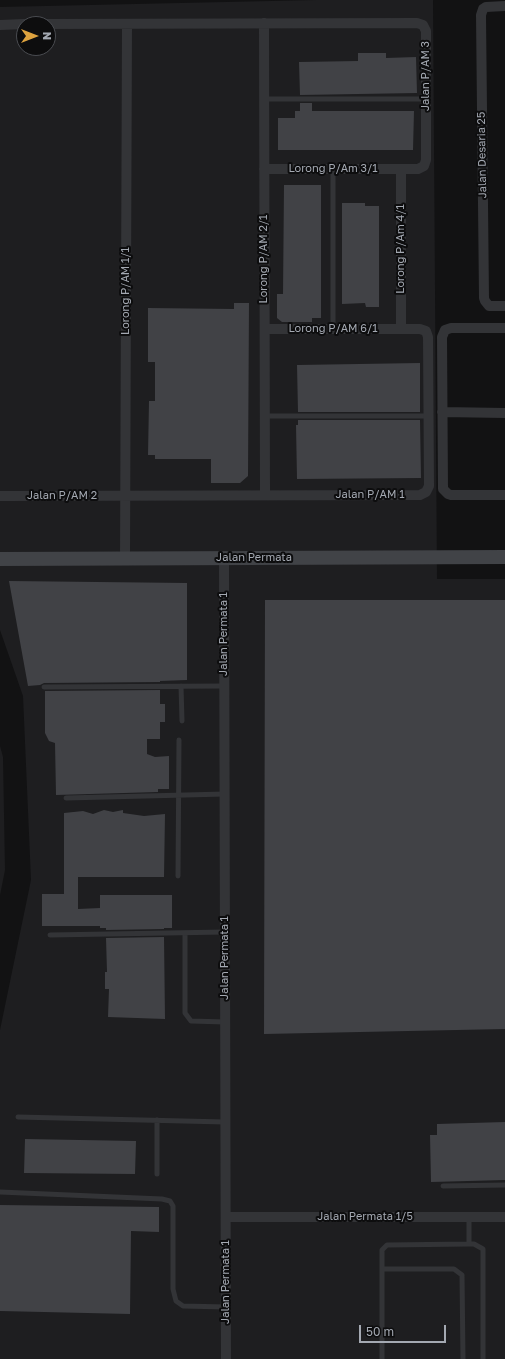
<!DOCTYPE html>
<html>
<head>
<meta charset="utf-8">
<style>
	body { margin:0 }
	#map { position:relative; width:505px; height:1359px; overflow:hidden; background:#121213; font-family:"Golos Text",sans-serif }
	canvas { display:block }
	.north { position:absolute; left:16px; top:16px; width:40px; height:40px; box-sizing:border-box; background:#0d0d0e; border:1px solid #494b50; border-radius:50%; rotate:90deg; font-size:11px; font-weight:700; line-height:16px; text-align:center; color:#a4a9b2 }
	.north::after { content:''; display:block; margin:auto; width:14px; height:18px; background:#dda23f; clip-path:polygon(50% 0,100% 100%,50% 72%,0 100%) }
	.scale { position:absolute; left:359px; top:1325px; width:87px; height:18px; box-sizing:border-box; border:2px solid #a4a9b2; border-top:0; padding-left:5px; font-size:12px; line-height:14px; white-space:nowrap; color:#a4a9b2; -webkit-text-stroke:3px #0d0d0e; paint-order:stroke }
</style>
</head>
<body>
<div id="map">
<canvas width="505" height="1359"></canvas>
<div class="north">N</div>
<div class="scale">50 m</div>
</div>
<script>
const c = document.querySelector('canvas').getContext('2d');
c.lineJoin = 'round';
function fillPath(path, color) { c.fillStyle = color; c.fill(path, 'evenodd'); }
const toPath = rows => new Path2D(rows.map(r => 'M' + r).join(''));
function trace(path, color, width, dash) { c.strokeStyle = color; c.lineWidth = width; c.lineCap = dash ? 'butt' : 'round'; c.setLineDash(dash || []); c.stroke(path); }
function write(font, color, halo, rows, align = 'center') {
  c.font = font + ' "Golos Text",sans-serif'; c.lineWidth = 4; c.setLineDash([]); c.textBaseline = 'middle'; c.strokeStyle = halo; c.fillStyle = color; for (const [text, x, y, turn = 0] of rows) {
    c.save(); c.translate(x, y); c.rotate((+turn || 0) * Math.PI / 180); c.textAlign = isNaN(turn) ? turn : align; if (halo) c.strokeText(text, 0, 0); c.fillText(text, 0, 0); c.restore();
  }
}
fillPath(toPath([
	[316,0,433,0,437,579,505,579,505,1359,0,1359,0,1030,31,880,23,696,0,630,0,7],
	[24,24,48,24,48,48,24,48],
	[0,746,3,757,5,870,0,895]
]), '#1e1e20');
fillPath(toPath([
	[358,53,386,53,386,58,416,57,417,93,300,95,299,62,358,61],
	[300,103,312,103,312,111,414,111,413,150,278,150,278,118,295,118,295,111,300,111],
	[284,185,321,185,321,318,312,318,312,322,282,322,277,318,277,294,283,294],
	[342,203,365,203,365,206,379,206,379,307,366,307,365,303,342,304],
	[234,303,249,303,248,476,240,483,211,483,211,459,155,459,155,455,148,455,149,401,155,401,155,362,148,362,148,308,234,309],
	[420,363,420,412,298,412,297,365],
	[298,420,420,420,421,478,297,479,296,425,298,425],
	[9,581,187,583,187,680,160,681,160,682,44,683,40,685,28,686],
	[265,600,505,600,505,1029,264,1034],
	[160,690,160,704,165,704,165,722,160,722,160,739,147,739,147,754,155,757,169,756,169,789,158,789,158,792,56,795,55,743,49,741,45,733,45,691],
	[104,810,113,812,123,810,123,813,144,816,165,814,164,877,78,877,78,909,100,908,100,895,172,895,172,928,164,928,164,929,106,930,106,928,100,928,100,926,42,926,42,894,64,894,64,813,83,811,93,814],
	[164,937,165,1019,108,1017,109,989,105,989,105,972,107,972,106,938],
	[505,1122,505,1180,431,1182,430,1135,437,1135,437,1124],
	[25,1139,136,1141,135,1174,24,1173],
	[0,1205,159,1207,159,1232,131,1231,130,1314,0,1311]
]), '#414246');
trace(toPath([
	[264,99,426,99],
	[333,169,333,329],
	[265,416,429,416],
	[181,686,182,721],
	[44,687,225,686],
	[66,798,225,794],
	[178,876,179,740],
	[185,933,185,1013,191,1021,225,1022],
	[50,935,225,932],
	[18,1117,225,1122],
	[157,1120,157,1174],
	[443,1186,505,1185],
	[0,1192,162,1199,170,1201,173,1206,173,1289,176,1301,183,1306,226,1307],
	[469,1244,474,1244,483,1249,483,1359],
	[382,1269,454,1269,462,1275,463,1359],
	[382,1359,382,1250,387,1245,469,1244,469,1217]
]), '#333437', 5);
trace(toPath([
	[505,6,486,7,483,9,481,15,484,298,485,301,489,306,505,306],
	[264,23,265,495],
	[42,24,417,23,423,25,426,31,426,160,424,166,418,169,264,169],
	[0,25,24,24],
	[401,169,401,329],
	[505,328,451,328,445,330,442,337,443,489,448,494,451,495,505,495],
	[442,412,505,413],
	[0,496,420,495,426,492,429,486,428,337,426,331,420,329,265,329],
	[125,558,127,24],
	[224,558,226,1359],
	[226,1217,505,1217]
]), '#333437', 10);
trace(toPath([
	[0,559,505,557]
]), '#414347', 14);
write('11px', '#a4a9b2', '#0d0d0e', [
	["Jalan P/AM 3",426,76,-90],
	["Jalan Desaria 25",482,155,-91],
	["Lorong P/Am 3/1",333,169],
	["Lorong P/Am 4/1",401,249,-90],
	["Lorong P/AM 2/1",264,259,-90],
	["Lorong P/AM 1/1",126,291,-90],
	["Lorong P/AM 6/1",333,329],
	["Jalan P/AM 1",370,495],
	["Jalan P/AM 2",62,496],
	["Jalan Permata",254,558],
	["Jalan Permata 1",224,634,-90],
	["Jalan Permata 1",225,958,-90],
	["Jalan Permata 1/5",365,1217],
	["Jalan Permata 1",226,1282,-90]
]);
</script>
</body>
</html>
